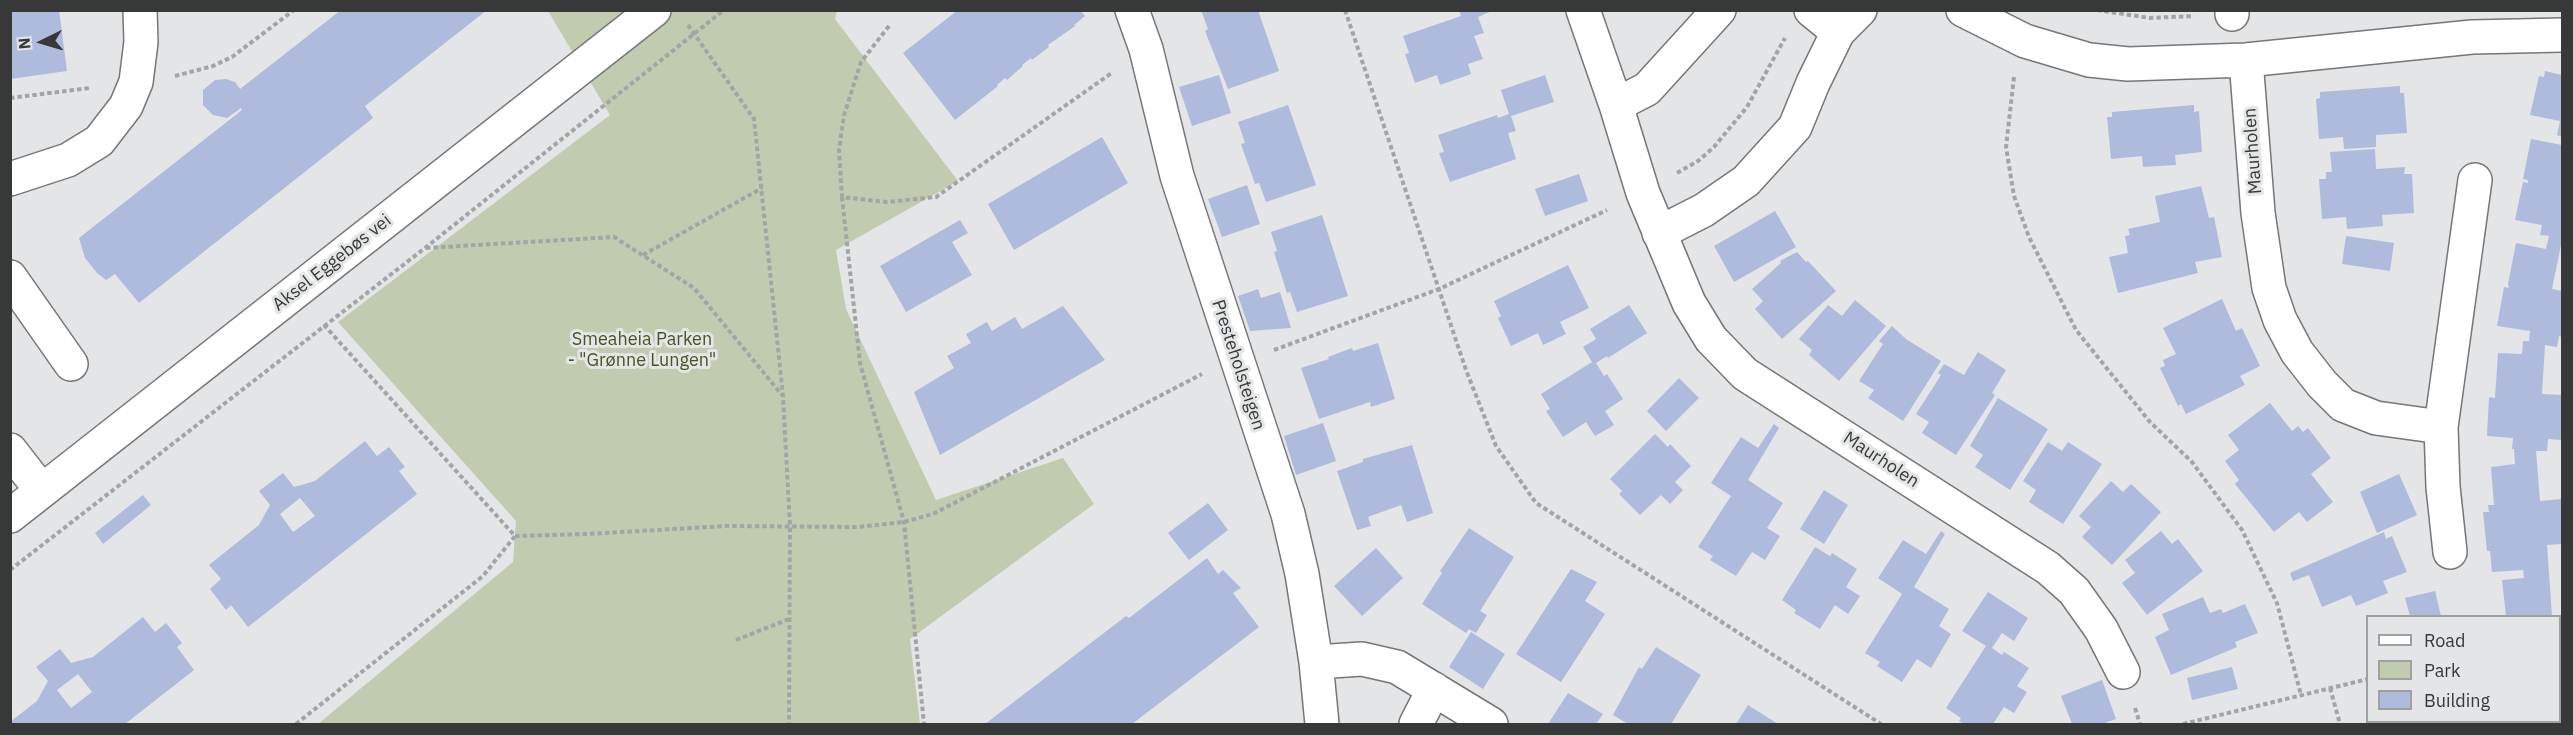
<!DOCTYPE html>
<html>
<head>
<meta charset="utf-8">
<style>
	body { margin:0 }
	#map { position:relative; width:2573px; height:735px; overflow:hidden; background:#e4e5e6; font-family:"IBM Plex Sans",sans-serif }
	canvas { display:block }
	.frame { position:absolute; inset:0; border:12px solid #373838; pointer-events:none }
	.legend { position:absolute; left:2366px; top:615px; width:195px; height:108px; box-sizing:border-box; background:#e4e5e6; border:2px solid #9fa0a0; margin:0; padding:8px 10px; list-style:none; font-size:18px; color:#373838 }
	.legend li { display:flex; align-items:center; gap:12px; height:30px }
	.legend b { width:30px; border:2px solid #9fa0a0 }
	.north { position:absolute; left:12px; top:12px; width:60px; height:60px; -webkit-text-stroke:4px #e4e5e6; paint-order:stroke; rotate:265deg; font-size:16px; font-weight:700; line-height:24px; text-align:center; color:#373838 }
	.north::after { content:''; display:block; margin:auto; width:21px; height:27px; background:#373838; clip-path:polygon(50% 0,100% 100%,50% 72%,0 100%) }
</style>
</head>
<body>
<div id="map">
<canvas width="2573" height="735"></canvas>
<div class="frame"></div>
<ul class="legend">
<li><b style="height:8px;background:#fff"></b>Road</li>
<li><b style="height:16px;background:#c1cbaf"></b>Park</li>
<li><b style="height:16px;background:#aebbdd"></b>Building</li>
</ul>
<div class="north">N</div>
</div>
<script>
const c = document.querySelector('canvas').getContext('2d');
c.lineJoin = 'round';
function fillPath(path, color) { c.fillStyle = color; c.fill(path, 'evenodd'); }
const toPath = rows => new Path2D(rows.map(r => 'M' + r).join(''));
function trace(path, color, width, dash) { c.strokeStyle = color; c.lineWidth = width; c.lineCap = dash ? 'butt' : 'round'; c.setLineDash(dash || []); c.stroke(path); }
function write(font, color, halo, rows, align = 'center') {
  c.font = font + ' "IBM Plex Sans",sans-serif'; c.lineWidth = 6; c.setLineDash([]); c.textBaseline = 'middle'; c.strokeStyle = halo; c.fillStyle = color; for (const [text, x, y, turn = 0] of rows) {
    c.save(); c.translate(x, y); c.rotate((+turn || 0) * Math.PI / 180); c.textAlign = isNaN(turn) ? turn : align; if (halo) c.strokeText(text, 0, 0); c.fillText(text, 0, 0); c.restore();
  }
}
fillPath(toPath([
	[548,11,837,11,835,19,958,181,836,250,846,309,936,500,1063,458,1094,504,910,639,920,724,318,724,513,562,516,521,338,322,610,115]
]), '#c1cbaf');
fillPath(toPath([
	[10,10,59,10,67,71,10,79],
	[341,10,487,10,365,106,373,118,139,303,115,274,106,280,97,273,85,258,79,238,242,110,241,108,227,118,213,115,203,105,203,90,215,80,226,79,235,82,240,89],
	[958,10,1080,10,1085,16,1074,25,1075,26,1048,45,1049,47,1032,60,1031,58,1022,65,1023,66,1007,80,1005,78,997,85,998,86,955,120,903,53],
	[1201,10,1258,10,1279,71,1228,89,1205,31,1208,29],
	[1459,10,1494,10,1478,17,1484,33,1474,36,1483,59,1468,64,1471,74,1440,85,1437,75,1415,83,1405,54,1409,53,1403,36,1461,16],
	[2545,71,2562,75,2562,137,2557,135,2560,121,2530,115,2539,76,2544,77],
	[1219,75,1231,113,1192,126,1179,87],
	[1545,75,1554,102,1511,116,1516,131,1508,133,1516,159,1450,182,1439,153,1444,152,1438,135,1497,115,1498,118,1509,114,1501,90],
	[2400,86,2400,93,2404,93,2407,133,2376,135,2376,147,2344,149,2343,137,2319,139,2316,99,2320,98,2320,92],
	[1288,105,1316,185,1266,202,1259,183,1255,184,1241,144,1245,143,1238,122],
	[2194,105,2194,112,2199,111,2202,152,2175,155,2176,165,2143,167,2142,156,2111,159,2107,117,2112,117,2112,112],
	[1102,137,1128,183,1014,250,988,204],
	[2531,139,2562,145,2562,240,2552,289,2562,291,2562,337,2559,336,2557,347,2545,345,2542,394,2562,395,2562,440,2548,439,2547,451,2536,451,2540,501,2562,499,2562,544,2547,545,2552,616,2506,616,2502,580,2524,578,2523,570,2492,572,2490,551,2487,551,2483,512,2489,512,2488,505,2494,505,2491,467,2515,464,2514,449,2512,449,2513,438,2487,436,2489,397,2495,398,2498,353,2522,354,2523,341,2529,341,2530,331,2497,326,2504,287,2509,288,2508,284,2516,243,2546,249,2549,236,2540,235,2542,225,2515,220,2523,182,2528,183,2528,180,2523,179],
	[2375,149,2376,169,2405,167,2404,174,2412,174,2414,213,2382,215,2383,226,2347,229,2346,217,2322,219,2319,179,2326,179,2326,172,2332,172,2330,152],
	[1579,174,1588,201,1545,216,1535,189],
	[1247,185,1260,224,1222,237,1208,199],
	[2201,186,2209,218,2214,217,2222,257,2195,262,2198,273,2118,293,2109,257,2128,253,2125,236,2130,235,2128,229,2160,222,2155,196],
	[1775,211,1796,247,1734,282,1714,246],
	[1322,215,1348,296,1297,312,1290,292,1287,293,1274,252,1277,251,1271,232],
	[960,220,968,233,952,242,972,275,906,312,880,266],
	[2346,236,2394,243,2390,271,2342,264],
	[1797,252,1806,262,1808,261,1836,291,1782,339,1755,309,1763,301,1752,289,1781,263,1780,261],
	[1568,265,1589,308,1560,322,1566,334,1543,345,1538,333,1511,346,1498,318,1501,316,1494,301],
	[1258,289,1261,298,1280,292,1291,328,1250,331,1238,296],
	[2222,299,2236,331,2242,328,2260,366,2240,376,2245,385,2186,414,2181,404,2178,406,2160,368,2165,366,2163,360,2176,354,2163,328],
	[1855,300,1886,326,1839,381,1809,355,1812,350,1799,339,1828,305,1842,316],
	[1629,305,1647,333,1608,358,1607,356,1596,363,1604,376,1607,374,1623,399,1605,411,1614,425,1595,436,1586,422,1563,437,1546,411,1550,409,1541,394,1592,362,1583,347,1596,339,1590,329],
	[1063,306,1105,360,940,455,914,392,954,368,947,356,971,343,966,334,987,322,992,331,1015,317,1022,329],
	[1892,326,1906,339,1941,361,1903,421,1868,398,1874,390,1859,381,1883,344,1879,341],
	[1378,343,1395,399,1371,407,1370,402,1319,419,1301,368,1329,359,1328,357,1352,348,1353,351],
	[1978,352,2006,370,1992,393,1995,395,1956,455,1922,433,1929,422,1916,414,1941,375,1938,373,1944,364,1964,375],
	[1679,378,1699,398,1666,431,1647,411],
	[1998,398,2048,429,2010,490,1975,467,1983,455,1970,446],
	[2270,403,2292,431,2298,426,2303,432,2308,428,2331,458,2311,474,2333,502,2307,522,2299,512,2274,532,2235,484,2239,480,2225,461,2239,450,2228,435],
	[1323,423,1336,461,1296,475,1284,436],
	[1774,424,1779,428,1748,480,1783,503,1767,528,1780,536,1765,560,1752,552,1736,576,1710,560,1713,556,1698,547,1731,496,1711,483,1741,437,1758,448],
	[1655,434,1668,447,1670,444,1691,466,1675,482,1683,490,1670,504,1661,495,1640,515,1619,494,1622,491,1610,479],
	[365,441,377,456,389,447,405,467,399,471,417,494,248,627,231,605,226,610,210,589,221,579,209,565,259,525,270,505,259,491,283,473,294,487,315,481],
	[300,498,315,516,293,532,280,514],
	[2048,442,2062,451,2068,442,2102,464,2063,524,2029,502,2036,490,2023,481],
	[1412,445,1433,513,1407,522,1401,505,1368,517,1371,526,1357,530,1337,471,1363,462,1363,459],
	[2399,474,2417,515,2377,533,2360,492],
	[2111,481,2123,492,2131,484,2161,512,2112,565,2082,537,2091,527,2079,516],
	[1824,490,1848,505,1824,544,1800,529],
	[143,495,151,505,103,544,95,533],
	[1208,503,1228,530,1189,560,1168,533],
	[1469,528,1514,557,1480,611,1487,615,1476,633,1469,629,1466,633,1422,604,1442,573,1440,571],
	[1941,531,1945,534,1914,587,1949,609,1939,626,1951,634,1931,668,1917,659,1902,682,1877,666,1880,662,1865,653,1902,594,1878,578,1903,540,1926,554],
	[2161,531,2172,544,2178,539,2203,571,2147,615,2122,583,2135,573,2125,560],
	[2384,532,2386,539,2392,536,2407,572,2383,581,2388,593,2356,606,2351,595,2322,607,2309,575,2293,581,2290,573],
	[1815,547,1830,556,1832,553,1857,569,1846,587,1860,596,1848,614,1835,605,1820,629,1794,613,1796,610,1782,600],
	[1376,548,1403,578,1362,616,1334,586],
	[1207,558,1218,574,1223,570,1241,588,1233,593,1259,627,1132,724,985,724,1126,616,1129,618],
	[1571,569,1597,582,1585,601,1605,614,1561,682,1516,654],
	[2435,591,2441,616,2410,616,2405,598],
	[1988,592,2028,618,2014,641,2002,633,1992,648,2002,655,2004,652,2029,668,2017,686,2027,692,2014,713,2004,707,1993,724,1964,724,1959,721,1961,718,1946,708,1986,646,1962,631],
	[2203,597,2210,613,2221,609,2223,613,2245,604,2258,633,2235,642,2237,647,2171,675,2155,637,2169,630,2162,614],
	[143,617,155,632,166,623,182,643,177,647,194,670,125,724,10,724,10,722,37,701,48,681,36,667,60,649,71,663,93,657],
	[78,674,92,692,71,708,57,690],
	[1471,632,1505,654,1483,689,1449,667],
	[1656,647,1701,675,1671,724,1628,724,1613,715,1639,667,1642,669],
	[2562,658,2562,724,2557,724,2556,722,2560,722,2560,659],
	[2232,667,2238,689,2192,700,2187,678],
	[2102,680,2116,719,2102,724,2072,724,2061,696],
	[1568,693,1603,714,1596,724,1548,724],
	[1748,705,1778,724,1736,724],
	[2376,722,2454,722,2455,724,2376,724]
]), '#aebbdd');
const minor = toPath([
	[1132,10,1146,49,1177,176,1288,514,1302,574,1316,662,1322,724],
	[1583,10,1616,105,1643,193,1689,303,1711,339,1745,374,2048,568,2074,591,2101,629,2123,672],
	[1811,10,1838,32],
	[1963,10,2025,41,2089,60,2128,64,2246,60,2472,37,2562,35],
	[2232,10,2232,14],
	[2246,60,2258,213,2269,288,2280,320,2297,352,2322,384,2343,405,2376,418,2441,427,2475,180],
	[1616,105,1647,89,1719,10],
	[10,179,68,160,99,141,126,106,136,82,141,42,140,10],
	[1659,233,1704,210,1746,181,1795,127,1813,83,1838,32,1860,10],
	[10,277,71,364],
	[2441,427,2443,487,2450,552],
	[10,450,42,491],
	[10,516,654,10],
	[1316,662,1362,659,1397,667,1491,724],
	[2489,722,2490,724],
	[1416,724,1434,689]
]);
trace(minor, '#767677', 36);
trace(toPath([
	[1345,10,1466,370,1496,446,1536,503,1881,724],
	[2097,10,2150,18,2194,16],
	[688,25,754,119,783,396,790,526,789,724],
	[889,26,861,62,844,115,839,150,842,197,887,202,936,197,1113,72],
	[175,76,213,66,232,57,294,10],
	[2014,77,2006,147,2014,196,2029,237,2076,330,2150,422,2192,462,2242,530,2277,603,2301,695],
	[10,98,90,88],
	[1677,173,1698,161,1714,147,1747,107,1785,38],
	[842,197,860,363,904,522,924,724],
	[426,248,614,237,694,288,782,395],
	[643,255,762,188],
	[1274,350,1439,289,1607,210],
	[515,536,587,534,726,526,858,527,904,522,933,514,1202,374],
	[10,570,425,248,724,10],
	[2560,634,2562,633],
	[736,640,789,619],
	[2330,688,2340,724],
	[2135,708,2140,724],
	[296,724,483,576,515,536,324,325],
	[2183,724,2368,679]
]), '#a3a4a5', 4, [4.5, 3]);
trace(minor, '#fff', 33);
write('18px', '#373838', '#e4e5e6', [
	["Maurholen",2253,151,-94],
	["Aksel Eggebøs vei",332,263,-38],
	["Presteholsteigen",1238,365,72],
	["Maurholen",1881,460,33]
]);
write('18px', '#47561f', '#e4e5e6', [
	["Smeaheia Parken",642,340],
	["- \"Grønne Lungen\"",642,361]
]);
</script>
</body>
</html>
